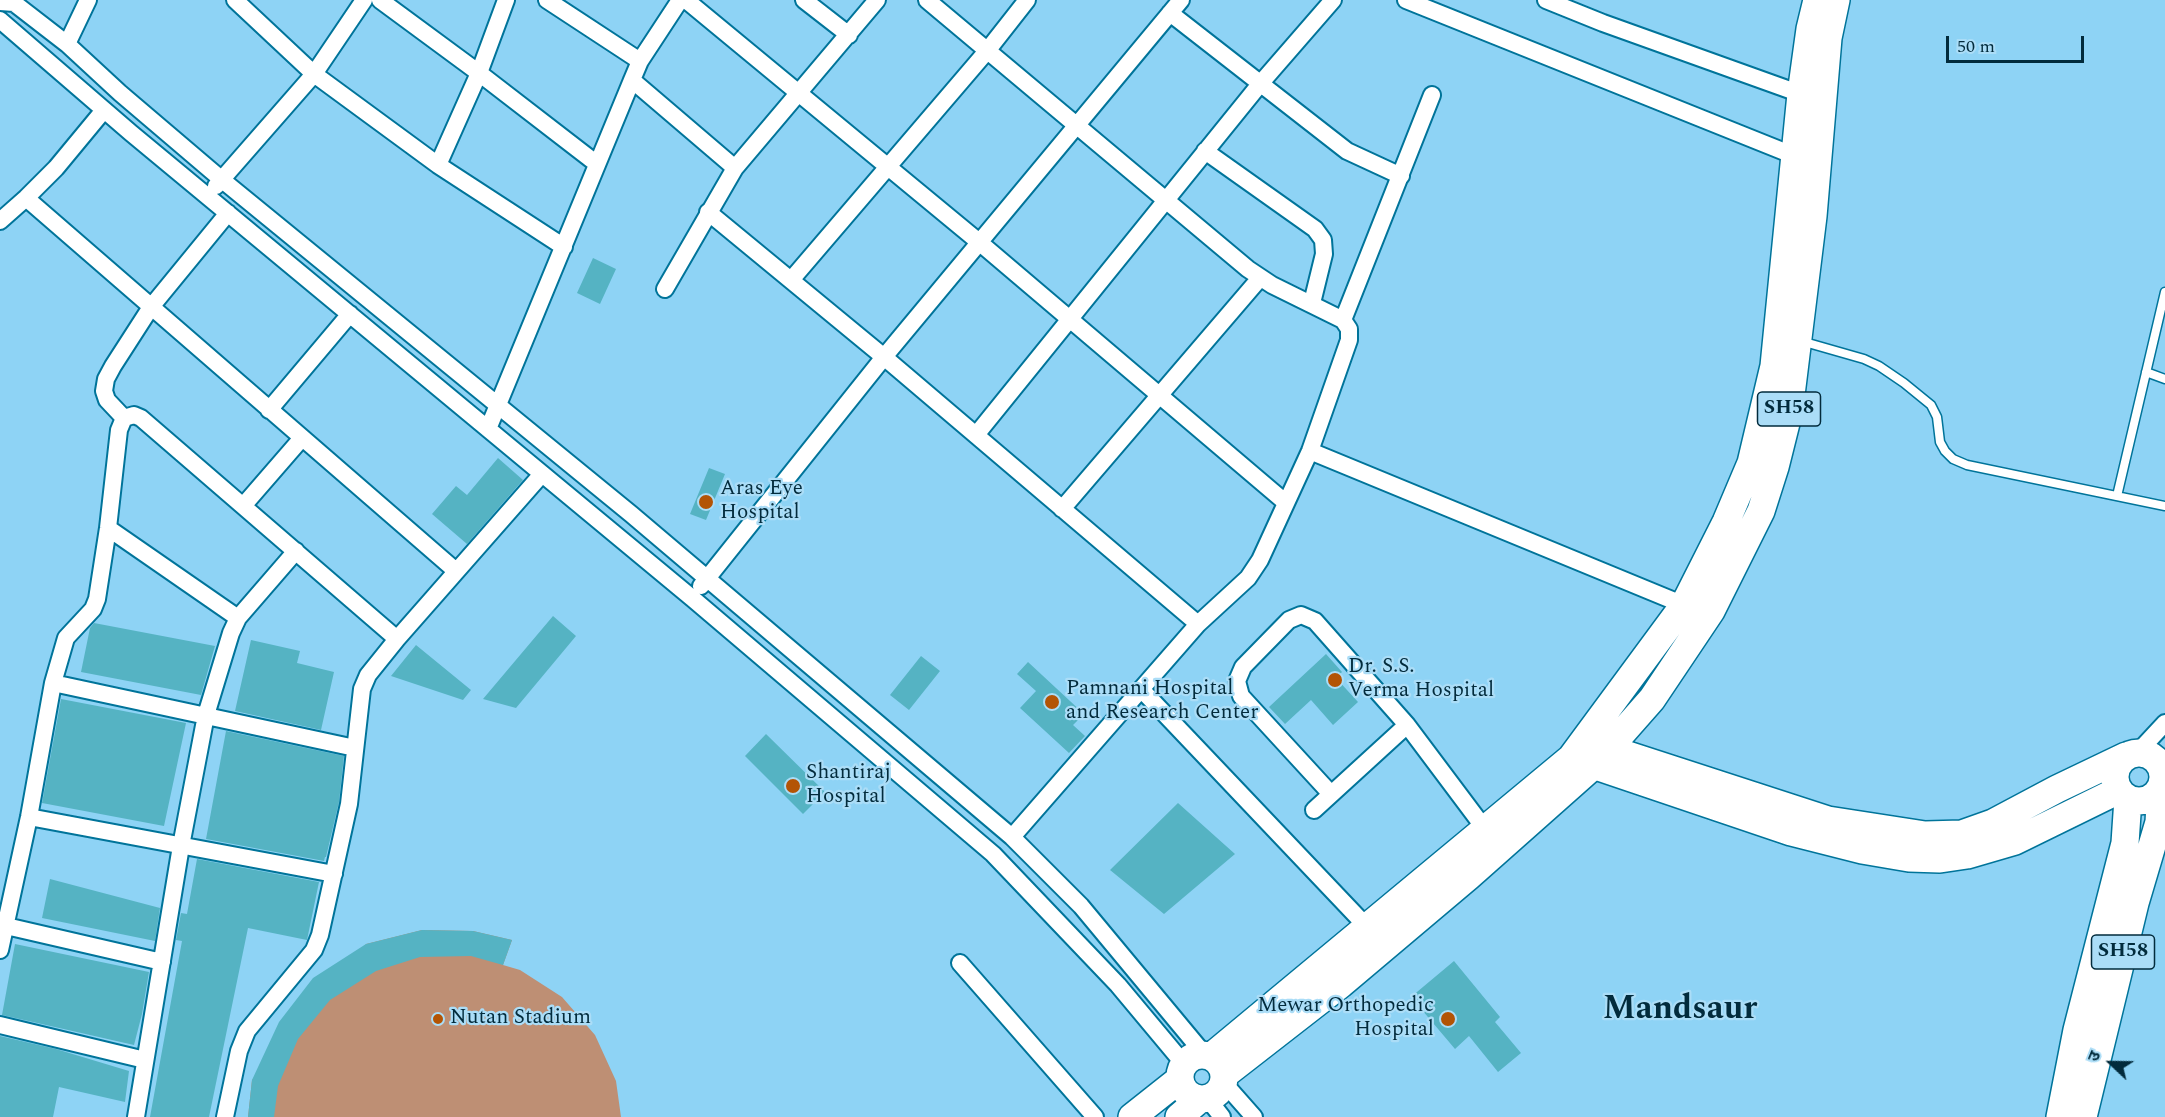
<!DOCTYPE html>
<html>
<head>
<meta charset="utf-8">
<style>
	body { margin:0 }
	#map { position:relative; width:2165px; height:1117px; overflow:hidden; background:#8ed3f5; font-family:Spectral,"Noto Sans Devanagari",serif }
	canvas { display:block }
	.north { position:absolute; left:2081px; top:1033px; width:60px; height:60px; -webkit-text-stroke:4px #abddf7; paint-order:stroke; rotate:292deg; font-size:16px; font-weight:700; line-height:24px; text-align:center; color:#022b3c }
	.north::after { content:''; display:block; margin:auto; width:21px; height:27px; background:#022b3c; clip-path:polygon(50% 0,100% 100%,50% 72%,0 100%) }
	.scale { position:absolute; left:1946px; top:36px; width:138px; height:27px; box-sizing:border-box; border:3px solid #022b3c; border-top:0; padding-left:8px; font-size:18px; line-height:21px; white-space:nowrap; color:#022b3c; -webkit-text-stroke:4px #abddf7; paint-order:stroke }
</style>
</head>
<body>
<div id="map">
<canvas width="2165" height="1117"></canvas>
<div class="north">उ</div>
<div class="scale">50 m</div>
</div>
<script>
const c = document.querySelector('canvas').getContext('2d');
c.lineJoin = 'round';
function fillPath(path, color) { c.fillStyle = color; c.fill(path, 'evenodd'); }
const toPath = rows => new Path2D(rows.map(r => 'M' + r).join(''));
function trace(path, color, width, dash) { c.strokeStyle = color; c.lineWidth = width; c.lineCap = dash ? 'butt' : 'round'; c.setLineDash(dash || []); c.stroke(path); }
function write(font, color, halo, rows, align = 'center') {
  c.font = font + ' Spectral,serif'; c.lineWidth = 4.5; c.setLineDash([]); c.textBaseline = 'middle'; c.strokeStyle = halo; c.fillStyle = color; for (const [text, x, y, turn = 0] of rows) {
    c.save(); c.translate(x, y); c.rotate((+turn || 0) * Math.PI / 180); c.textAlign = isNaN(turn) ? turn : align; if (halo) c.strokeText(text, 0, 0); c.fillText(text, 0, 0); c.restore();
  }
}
fillPath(toPath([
	[422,930,473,931,512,940,503,965,520,970,562,997,595,1035,616,1081,621,1117,248,1117,252,1080,366,944]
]), '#be8f74');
fillPath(toPath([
	[593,258,616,269,600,304,577,293],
	[498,458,523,480,467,544,432,514,456,486,467,495],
	[709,468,725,474,706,520,690,514],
	[553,616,576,636,516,708,483,699],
	[94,623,215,646,201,695,81,672,90,628],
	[251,640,300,651,297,663,334,672,321,730,235,711],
	[416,645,471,690,463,700,391,676],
	[1326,654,1342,672,1336,678,1358,702,1333,725,1311,700,1285,724,1269,707],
	[921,656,940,671,909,710,890,695],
	[1028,662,1084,714,1073,725,1085,736,1069,753,1020,708,1036,691,1017,674],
	[61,699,186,723,164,826,42,803],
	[226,731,344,756,339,802,326,857,325,857,324,861,206,839],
	[766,734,825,792,803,814,745,756],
	[1178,803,1235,854,1164,914,1110,870],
	[197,859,319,882,307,940,248,928,209,1117,150,1117,182,941,176,940,181,913,187,914],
	[50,879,160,908,155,941,42,918],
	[422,930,473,931,512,940,503,965,471,956,420,957,376,971,330,1000,298,1039,278,1086,274,1117,248,1117,252,1080,279,1022,313,978,366,944],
	[15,944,149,972,142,1014,134,1045,2,1015],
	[1454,961,1500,1017,1495,1022,1521,1053,1498,1072,1469,1036,1455,1049,1411,997],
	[0,1036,56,1049,129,1071,125,1102,59,1087,53,1117,0,1117]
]), '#55b3c3');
const service = toPath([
	[1801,341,1864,359,1879,366,1904,383,1931,405,1937,417,1940,442,1945,451,1953,459,1967,465,2165,506],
	[2146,372,2165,379],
	[2117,496,2165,292]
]);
const minor = toPath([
	[235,0,314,74,364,0],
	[380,0,479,73,597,164],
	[547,0,640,61],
	[686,0,979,242,1285,502],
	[804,0,849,35],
	[927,0,1248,269,1272,285,1343,320,1349,329,1349,340,1310,451,1260,560,1248,578,1198,624,1012,837],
	[1406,0,1795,156],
	[1546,0,1603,23,1801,94],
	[0,2,14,3,67,44,120,93,221,179,631,514,1012,837,1081,906,1204,1054],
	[1170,13,1347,151,1401,176],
	[0,20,131,133,692,598,993,854,1118,985,1184,1064],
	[67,44,88,0],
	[632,80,735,168],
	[1205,151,1315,229,1323,240,1324,254,1312,303],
	[438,165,479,73,506,0],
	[216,186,314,74,438,165,564,247],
	[26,198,456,571],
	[708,212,884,357,1198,624],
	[0,221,26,198,56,168,104,110],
	[791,280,987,51,1027,0],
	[665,289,735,168,877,0],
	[1343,320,1432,95],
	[269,410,350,314],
	[124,418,107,400,104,391,106,379,113,366,151,307,228,213],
	[488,429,632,80,640,61,680,0],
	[976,435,1260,84,1333,0],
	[1310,451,1684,605],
	[243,506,302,438],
	[1062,509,1260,278],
	[108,528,238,618],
	[701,586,884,357,1181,0],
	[53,683,355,748],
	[1141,689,1368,928],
	[2138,752,2165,723],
	[2164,775,2165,773],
	[1331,794,1241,696,1237,681,1243,667,1289,620,1301,615,1315,621,1407,725,1485,829],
	[1314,810,1407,725],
	[29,817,334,874],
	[6,926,162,962],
	[0,950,29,817,53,683,66,638,93,609,97,599,108,528,119,430,124,418,134,415,141,418,397,639],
	[960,963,1095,1117],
	[0,1025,145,1060],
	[1224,1083,1254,1117],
	[1208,1099,1222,1117],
	[136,1117,181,846,206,715,231,633,238,618,296,551],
	[225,1117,239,1051,247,1031,314,950,320,935,349,804,362,689,368,675,397,639,542,474]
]);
const primary = toPath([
	[1594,744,1828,820,1925,835,1962,834,1993,823,2057,789,2126,756],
	'2115 777a24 24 0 1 1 48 0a24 24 0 1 1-48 0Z',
	[1578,760,1791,832,1862,850,1909,858,1940,859,1967,855,2015,841,2119,790],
	'1180 1077a22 22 0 1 1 44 0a22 22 0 1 1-44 0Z',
	[1212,1056,1571,758,1684,605,1726,522,1751,463,1774,366,1801,94,1810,29,1817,0],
	[1224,1075,1341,984,1469,876,1593,766,1652,699,1711,611,1761,511,1775,467,1789,411,1813,216,1828,38,1836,0],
	[1132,1117,1180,1079],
	[1179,1117,1200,1099],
	[2060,1117,2077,1030,2125,843,2128,799],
	[2083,1117,2135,903,2159,822,2161,788]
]);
trace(service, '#00749a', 11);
trace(minor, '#00749a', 20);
trace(primary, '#00749a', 30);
trace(service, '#fff', 8);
trace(minor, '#fff', 16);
trace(primary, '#fff', 27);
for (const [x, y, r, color] of [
	[706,502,8,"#b35405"],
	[1335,680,8,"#b35405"],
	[1052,702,8,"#b35405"],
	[793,786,8,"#b35405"],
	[438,1019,6,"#b35405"],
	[1448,1019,8,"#b35405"]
]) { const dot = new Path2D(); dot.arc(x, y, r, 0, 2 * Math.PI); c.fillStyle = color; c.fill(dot); trace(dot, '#abddf7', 2); }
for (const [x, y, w] of [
	[1789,409,63],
	[2123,952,63]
]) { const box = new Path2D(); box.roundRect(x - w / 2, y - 17, w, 34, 4.5); c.fillStyle = '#abddf7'; c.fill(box); trace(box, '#022b3c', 1.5); }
write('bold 20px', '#022b3c', null, [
	["SH58",1789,409],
	["SH58",2123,952]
]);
write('21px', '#022b3c', '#abddf7', [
	["Aras Eye",720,490],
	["Hospital",720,514],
	["Dr. S.S.",1348,668],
	["Verma Hospital",1348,692],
	["Pamnani Hospital",1066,690],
	["and Research Center",1066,714],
	["Shantiraj",806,774],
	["Hospital",806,798],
	["Mewar Orthopedic",1434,1007,"right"],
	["Hospital",1434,1031,"right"],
	["Nutan Stadium",450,1019]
], 'left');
write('bold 33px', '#022b3c', '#abddf7', [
	["Mandsaur",1680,1012]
]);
</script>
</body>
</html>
